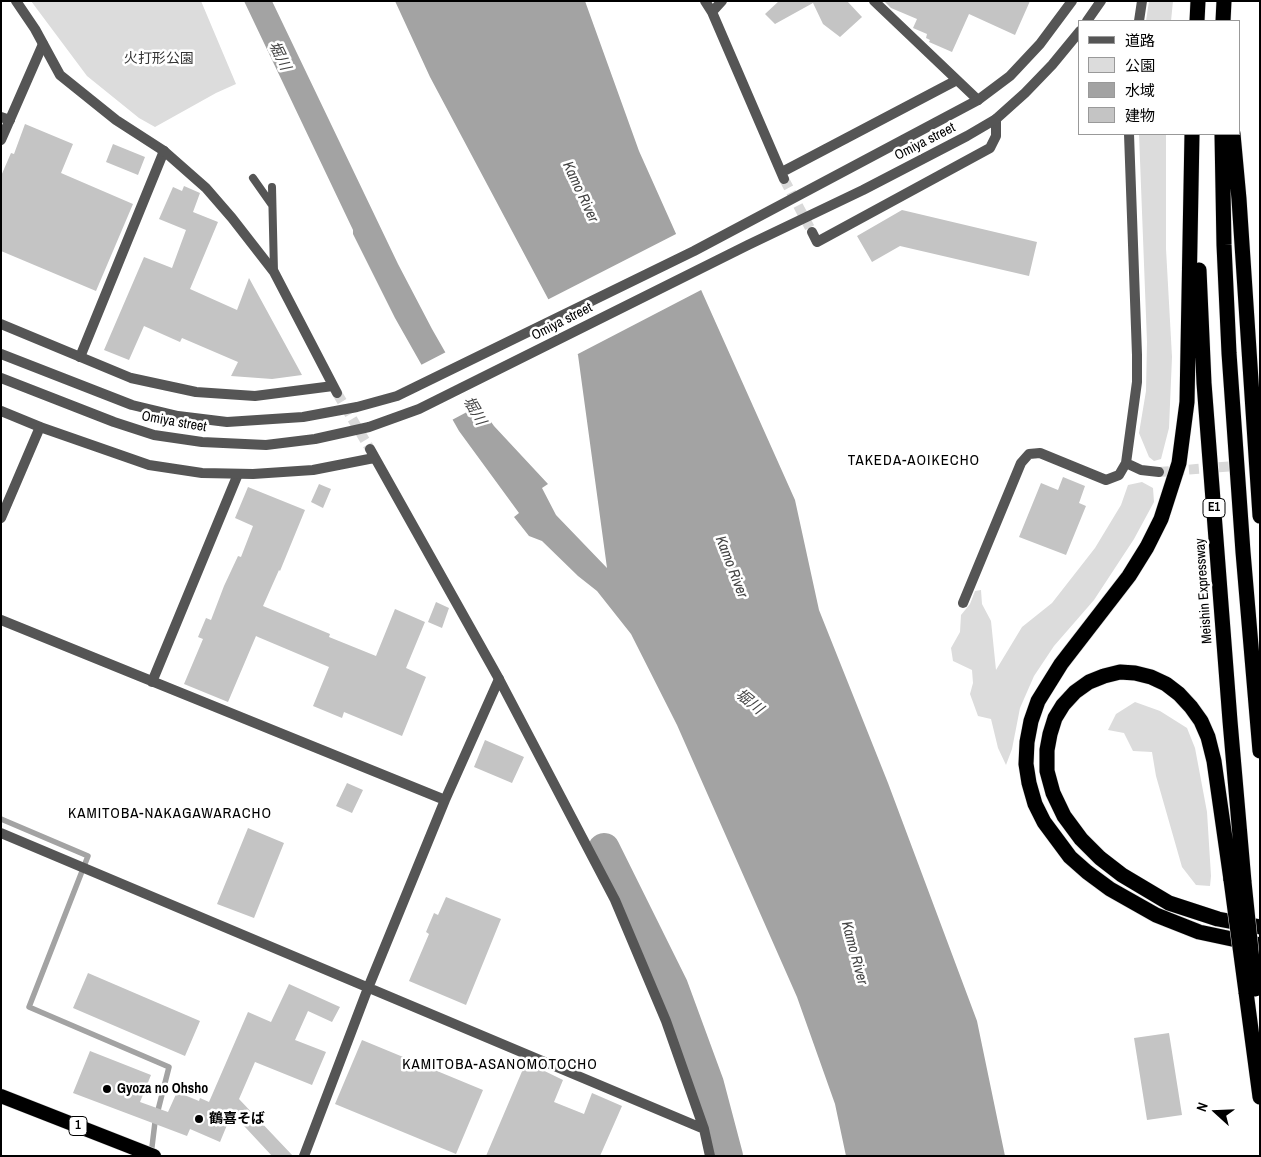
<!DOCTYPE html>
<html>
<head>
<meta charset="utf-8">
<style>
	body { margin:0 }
	#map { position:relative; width:1261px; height:1157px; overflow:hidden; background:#fff; font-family:"Archivo Narrow","Noto Sans JP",sans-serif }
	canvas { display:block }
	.frame { position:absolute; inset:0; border:2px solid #000; pointer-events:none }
	.legend { position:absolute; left:1078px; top:20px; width:162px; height:115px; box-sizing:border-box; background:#fff; border:1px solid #999; margin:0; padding:6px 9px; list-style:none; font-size:15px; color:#000 }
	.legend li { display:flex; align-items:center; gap:10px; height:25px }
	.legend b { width:25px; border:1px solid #999 }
	.north { position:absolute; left:1191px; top:1087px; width:50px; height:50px; -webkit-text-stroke:4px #fff; paint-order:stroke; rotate:290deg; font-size:14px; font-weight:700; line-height:20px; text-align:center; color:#000 }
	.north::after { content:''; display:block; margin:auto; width:18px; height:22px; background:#000; clip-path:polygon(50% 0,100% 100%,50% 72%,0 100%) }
</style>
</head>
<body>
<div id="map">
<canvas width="1261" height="1157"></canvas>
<div class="frame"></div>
<ul class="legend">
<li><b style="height:6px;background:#555"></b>道路</li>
<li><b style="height:14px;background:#dcdcdc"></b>公園</li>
<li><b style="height:14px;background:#a3a3a3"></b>水域</li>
<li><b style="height:14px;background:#c4c4c4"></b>建物</li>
</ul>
<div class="north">N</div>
</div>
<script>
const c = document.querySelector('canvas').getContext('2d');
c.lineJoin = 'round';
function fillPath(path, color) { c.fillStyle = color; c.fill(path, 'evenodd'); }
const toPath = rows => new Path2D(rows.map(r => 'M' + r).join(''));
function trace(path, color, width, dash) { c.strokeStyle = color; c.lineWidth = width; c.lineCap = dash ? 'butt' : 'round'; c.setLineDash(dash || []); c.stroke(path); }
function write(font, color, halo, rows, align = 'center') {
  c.font = font + ' "Archivo Narrow","Noto Sans JP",sans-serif'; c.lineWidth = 5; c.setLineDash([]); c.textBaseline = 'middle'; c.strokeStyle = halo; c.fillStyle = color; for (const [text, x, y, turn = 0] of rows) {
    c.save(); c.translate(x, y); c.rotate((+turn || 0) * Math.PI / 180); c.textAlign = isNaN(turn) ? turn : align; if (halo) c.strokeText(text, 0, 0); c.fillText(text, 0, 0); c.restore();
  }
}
fillPath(toPath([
	[31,1,201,1,236,84,216,93,155,127,139,118,87,76],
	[1149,1,1173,1,1171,21,1146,21],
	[1139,134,1166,134,1166,249,1172,357,1169,428,1161,459,1154,461,1149,457,1139,433,1146,391,1147,342],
	[1142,482,1153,488,1154,502,1134,539,1094,600,1054,646,1034,676,1020,708,1012,749,1006,765,998,748,991,719,978,716,970,694,973,683,972,670,953,661,951,648,960,632,961,615,970,604,975,591,981,590,982,604,991,621,996,670,1022,627,1052,603,1095,548,1121,505,1128,485],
	[1135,702,1160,711,1187,728,1195,748,1207,812,1211,876,1210,886,1196,885,1182,867,1156,776,1152,752,1133,751,1124,733,1108,730,1116,714]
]), '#dcdcdc');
fillPath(toPath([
	[244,1,272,1,398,264,432,329,460,378,494,426,548,484,542,488,556,515,607,568,578,355,430,77,395,1,585,1,639,151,795,500,819,610,888,783,977,1021,1005,1156,846,1156,835,1104,797,997,677,725,631,634,597,591,578,576,542,541,529,536,514,517,519,513,459,431,395,318,353,234,353,230]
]), '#a3a3a3');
fillPath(toPath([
	[678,233,703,289,576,355,547,300],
	[448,351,463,377,482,404,450,421,419,366]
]), '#fff');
trace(toPath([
	[1,819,88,856,29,1007,169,1067,155,1122,151,1155]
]), '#a3a3a3', 5.5);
trace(toPath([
	[604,849,672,986,708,1084,727,1156]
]), '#a3a3a3', 32);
fillPath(toPath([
	[779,1,847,1,862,17,840,37,823,24,813,3,775,24,765,14],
	[884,1,1030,1,1015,35,969,14,952,52,929,42,930,40,926,38,927,34,913,28,917,19,891,8],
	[25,124,73,144,61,173,133,204,96,291,1,251,1,176,11,153,14,154],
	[113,144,145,157,138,175,106,162],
	[184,186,200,193,193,212,218,222,190,289,237,310,249,278,302,375,272,379,231,376,238,362,182,338,180,342,144,326,129,360,104,350,144,257,172,268,186,230,159,219,173,187,182,191],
	[902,210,1037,242,1029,276,900,246,872,262,857,236],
	[1063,477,1085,486,1079,503,1086,506,1066,555,1019,537,1041,483,1058,490],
	[319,484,331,489,323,508,311,502],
	[248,487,305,510,280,571,279,570,263,606,330,634,329,637,376,656,395,609,425,622,406,668,426,677,402,736,344,712,342,718,313,706,329,667,258,637,256,636,228,702,184,684,203,639,198,637,206,618,211,620,224,586,238,556,241,557,253,526,235,518],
	[436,602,449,608,442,628,428,622],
	[485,740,524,757,512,783,474,767],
	[347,783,363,790,352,813,336,806],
	[248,828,284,843,254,918,217,904],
	[446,897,501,919,466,1005,409,981,429,934,426,932,434,913,438,915],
	[88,973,200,1021,185,1056,73,1008],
	[289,984,340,1007,332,1022,308,1011,295,1040,326,1052,312,1085,255,1062,239,1099,293,1156,272,1156,232,1113,220,1142,190,1129,187,1136,73,1093,90,1051,151,1075,140,1102,168,1112,177,1092,199,1101,200,1098,209,1102,248,1012,271,1022],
	[1169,1033,1182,1115,1147,1120,1134,1038],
	[362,1040,483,1090,456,1154,335,1104],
	[526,1062,563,1080,554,1102,584,1114,592,1093,622,1106,600,1156,486,1156]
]), '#c4c4c4');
trace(toPath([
	[784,179,812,232],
	[1159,472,1260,464]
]), '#d9d9d9', 10, [10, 5]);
trace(toPath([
	[337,393,370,449]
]), '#d9d9d9', 10, [10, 5]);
const trunk = toPath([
	[1,1096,154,1156]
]);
const motorway = toPath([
	[1197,21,1198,1],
	[1223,21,1224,1],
	[1192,134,1187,402,1179,463,1161,519,1147,547,1129,576,1061,664,1038,701,1031,721,1027,742,1026,764,1029,783,1035,804,1044,822,1070,857,1087,872,1110,889,1156,915,1199,932,1260,945],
	[1222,134,1224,245,1229,353,1243,552,1260,751],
	[1233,134,1239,199,1260,516],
	[1199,270,1204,383,1230,721,1244,882],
	[1231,880,1214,761,1208,737,1201,721,1191,707,1179,694,1166,684,1151,677,1135,673,1120,672,1104,676,1089,682,1075,692,1063,705,1055,718,1050,734,1047,750,1047,771,1053,793,1064,816,1081,839,1100,858,1122,875,1169,903,1218,919,1260,927],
	[1246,992,1260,1097]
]);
trace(trunk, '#dbdbdb', 15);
trace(motorway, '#dbdbdb', 16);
trace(toPath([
	[253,178,272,205],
	[272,187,274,272]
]), '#555', 8);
trace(toPath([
	[705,1,712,12,784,179],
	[874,1,978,100],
	[712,12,722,1],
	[1139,21,1142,1],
	[1,140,43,44],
	[782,172,957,80],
	[812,232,817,242,990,148,996,136,996,119],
	[80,357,164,151],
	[1126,463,1141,470,1159,472],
	[1,518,40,427],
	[963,603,1021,463,1029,454,1040,453,1106,480,1119,475,1126,463,1137,382,1137,355,1129,134],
	[1,620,445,800],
	[499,679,615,900,666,1021,704,1129,710,1156],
	[152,682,238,474],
	[1,833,704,1129],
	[304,1156,368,988,445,800,499,679]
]), '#555', 10);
trace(toPath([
	[16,1,35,29,60,75,116,120,164,151,206,188,232,218,274,272,337,393],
	[1087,21,1101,1],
	[1,117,10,120],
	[1,324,131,378,196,392,255,396,333,386],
	[1,354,132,405,178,416,227,422,303,417,357,407,397,396,694,251,978,100,1010,76,1040,44,1072,1],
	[1,378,114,422,154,435,202,442,266,445,315,439,369,427,419,409,748,245,863,190,967,136,996,119,1025,93,1052,65,1080,31],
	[1,411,40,427,149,465,202,473,253,474,313,470,374,458],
	[370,449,499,679]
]), '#555', 10);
trace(trunk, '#000', 14);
trace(motorway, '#000', 15);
const motorwayBridge = toPath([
	[1231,880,1246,992],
	[1244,882,1255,989]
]);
trace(motorwayBridge, '#dbdbdb', 16, []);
trace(motorwayBridge, '#000', 15);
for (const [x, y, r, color] of [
	[107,1089,5,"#000"],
	[199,1119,5,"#000"]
]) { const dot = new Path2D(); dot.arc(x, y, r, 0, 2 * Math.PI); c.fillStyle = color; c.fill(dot); trace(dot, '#fff', 2); }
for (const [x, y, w] of [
	[1214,508,22],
	[78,1126,18]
]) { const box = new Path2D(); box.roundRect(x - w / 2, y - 9.5, w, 19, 4); c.fillStyle = '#fff'; c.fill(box); trace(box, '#000', 1); }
write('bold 12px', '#000', null, [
	["E1",1214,508],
	["1",78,1126]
]);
write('14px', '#333', '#fff', [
	["火打形公園",159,59]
]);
write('14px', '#000', '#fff', [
	["Omiya street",925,142,-27],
	["Omiya street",562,322,-27],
	["Omiya street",174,422,10],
	["Meishin Expressway",1204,591,-94]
]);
write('bold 14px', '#000', '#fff', [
	["Gyoza no Ohsho",117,1089],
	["鶴喜そば",209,1119]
], 'left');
write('italic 15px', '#444', '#fff', [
	["堀川",279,56,64],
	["Kamo River",580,192,65],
	["堀川",474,411,60],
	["Kamo River",731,567,69],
	["堀川",749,702,39],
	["Kamo River",854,953,75]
]);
c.letterSpacing = '1px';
write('15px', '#000', '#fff', [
	["TAKEDA-AOIKECHO",914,461],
	["KAMITOBA-NAKAGAWARACHO",170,814],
	["KAMITOBA-ASANOMOTOCHO",500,1065]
]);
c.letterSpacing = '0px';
</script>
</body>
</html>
